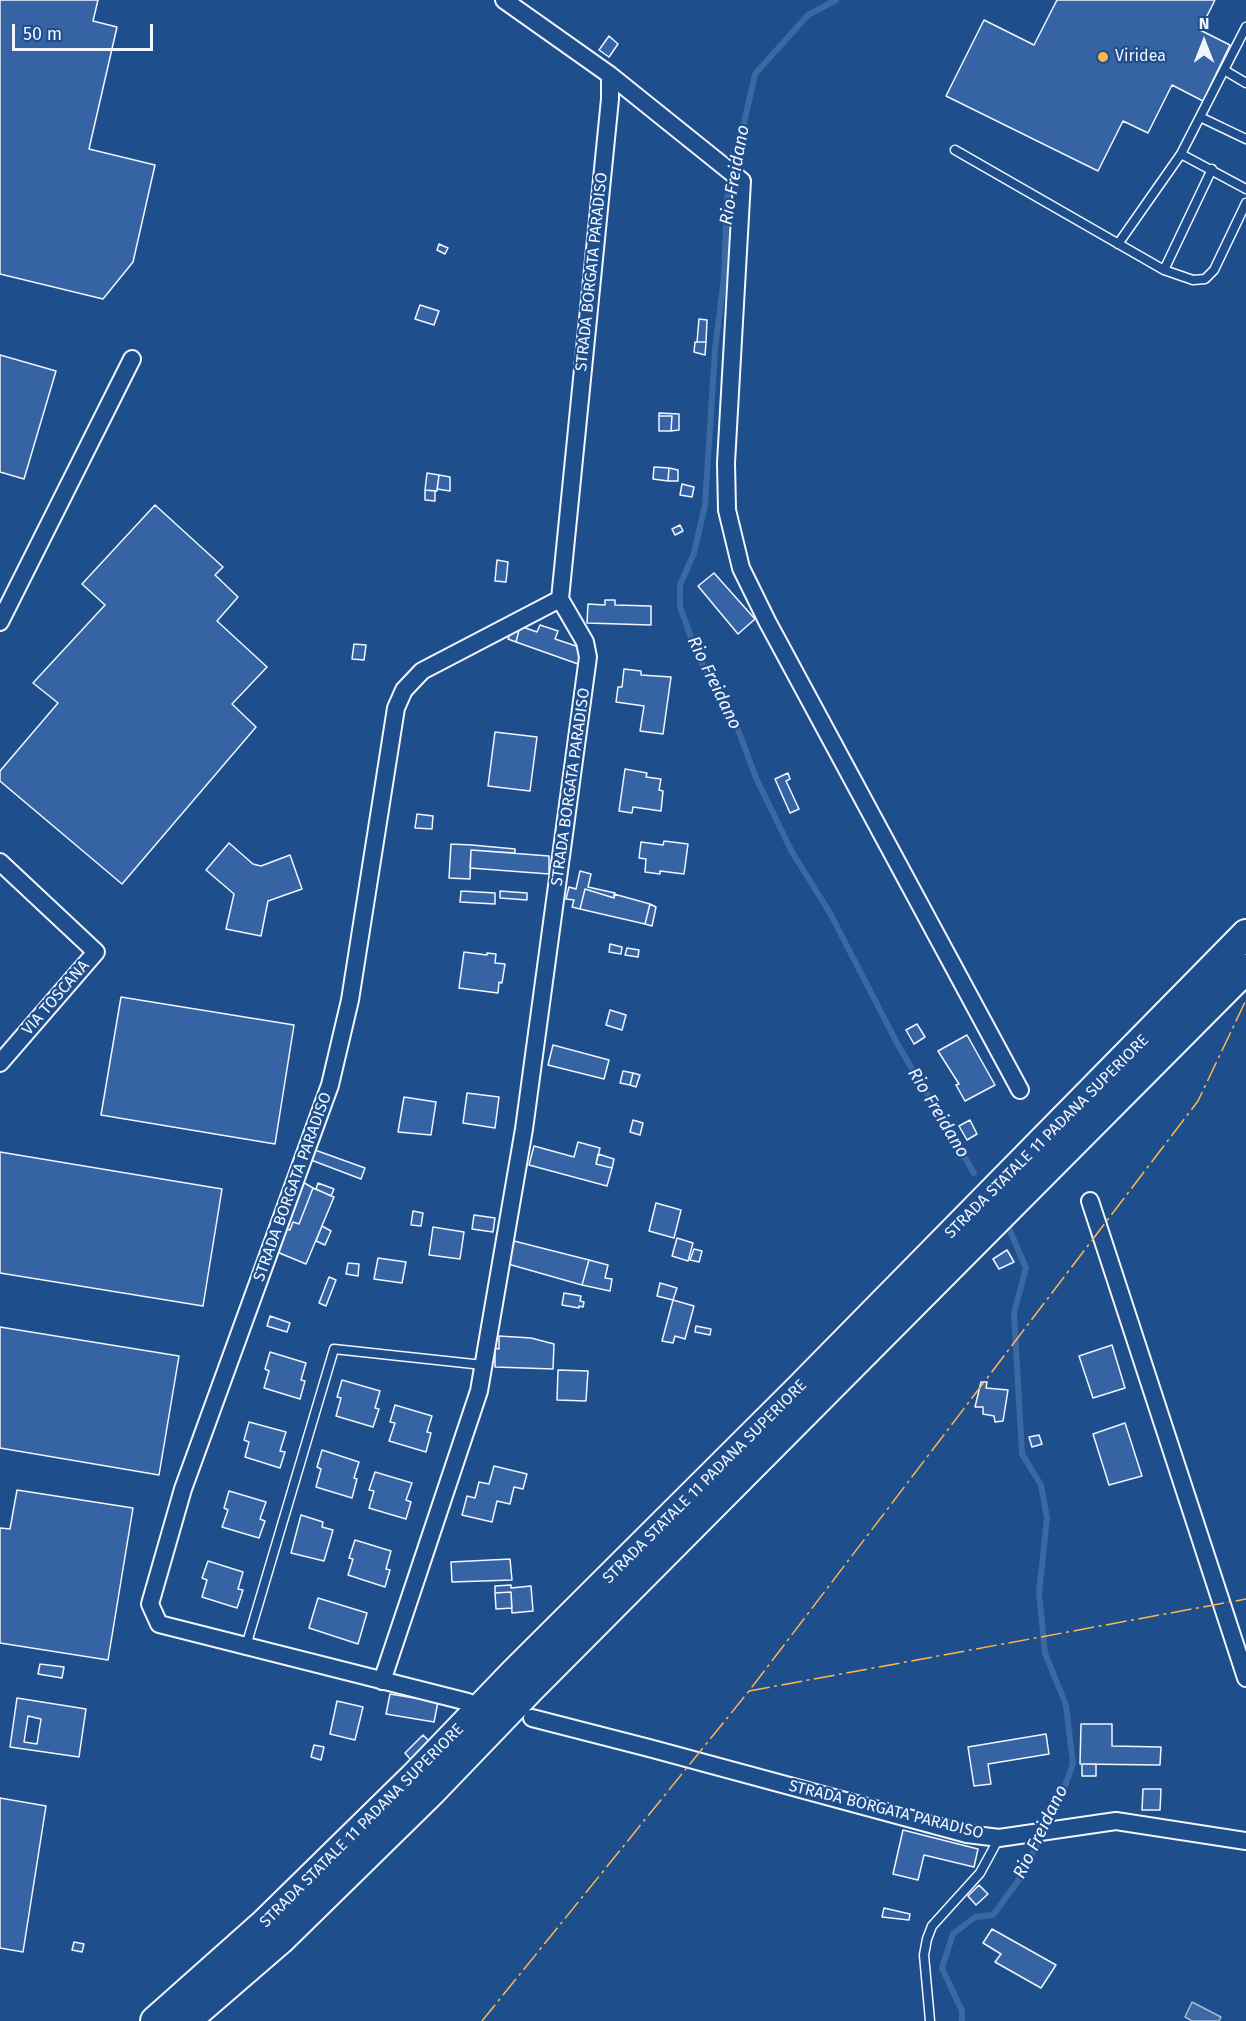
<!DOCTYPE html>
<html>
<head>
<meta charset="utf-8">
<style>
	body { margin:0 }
	#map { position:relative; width:1246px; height:2021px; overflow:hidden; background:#1f4e8c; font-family:"Fira Sans",sans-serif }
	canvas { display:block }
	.north { position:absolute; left:1174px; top:12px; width:60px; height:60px; -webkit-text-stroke:4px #1f4e8c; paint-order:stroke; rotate:0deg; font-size:16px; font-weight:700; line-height:24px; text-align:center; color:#f2f6ff }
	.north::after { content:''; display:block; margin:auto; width:21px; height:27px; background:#f2f6ff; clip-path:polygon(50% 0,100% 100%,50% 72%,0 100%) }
	.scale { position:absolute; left:12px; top:24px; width:141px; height:27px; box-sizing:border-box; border:3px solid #f2f6ff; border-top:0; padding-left:8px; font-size:18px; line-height:21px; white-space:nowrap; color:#f2f6ff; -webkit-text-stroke:4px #1f4e8c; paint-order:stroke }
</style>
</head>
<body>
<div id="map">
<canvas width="1246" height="2021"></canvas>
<div class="north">N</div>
<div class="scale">50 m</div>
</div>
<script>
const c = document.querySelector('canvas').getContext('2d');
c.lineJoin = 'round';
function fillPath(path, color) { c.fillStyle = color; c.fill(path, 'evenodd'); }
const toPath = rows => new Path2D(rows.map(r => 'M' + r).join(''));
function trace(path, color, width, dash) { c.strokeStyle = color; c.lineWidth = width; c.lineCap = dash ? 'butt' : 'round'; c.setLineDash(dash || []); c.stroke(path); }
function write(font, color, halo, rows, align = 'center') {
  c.font = font + ' "Fira Sans",sans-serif'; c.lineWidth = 4.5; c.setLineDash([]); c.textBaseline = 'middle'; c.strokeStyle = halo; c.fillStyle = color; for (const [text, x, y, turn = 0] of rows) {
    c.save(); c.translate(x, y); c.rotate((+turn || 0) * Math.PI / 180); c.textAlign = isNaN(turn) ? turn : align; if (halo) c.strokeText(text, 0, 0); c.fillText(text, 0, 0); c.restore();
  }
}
const water = toPath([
	[1192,2002,1221,2017,1219,2021,1192,2021,1185,2017,1192,2002]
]);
fillPath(water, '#3b69a3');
trace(water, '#a8bbd7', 1.5);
trace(toPath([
	[836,0,808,15,755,74,727,199,724,277,715,350,705,505,694,553,680,585,680,607,698,657,731,711,756,778,792,852,830,913,898,1045,974,1173],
	[962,2021,962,2011,942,1968,953,1934,975,1917,993,1915,1018,1881,1058,1805,1073,1764,1066,1705,1045,1653,1039,1593,1047,1518,1041,1485,1022,1454,1014,1313,1026,1268,1008,1226]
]), '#3b69a3', 6);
const building = toPath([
	[0,0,98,0,93,21,117,27,89,149,155,165,133,262,103,299,0,274,0,0],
	[1057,0,1215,0,1200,30,1230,45,1203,101,1172,85,1148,133,1123,121,1098,171,946,96,984,20,1034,45,1057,0],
	[609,36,618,44,609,57,599,50,609,36],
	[439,244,448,248,445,254,437,250,439,244],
	[420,305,439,311,434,325,415,319,420,305],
	[699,319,707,320,706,342,697,342,699,319],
	[695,342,706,342,705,355,694,352,695,342],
	[0,355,56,371,24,479,0,472,0,355],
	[659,413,679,414,679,430,671,431,672,416,659,416,659,413],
	[659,416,672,416,671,431,659,431,659,416],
	[654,467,669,468,668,481,653,479,654,467],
	[669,468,678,470,678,481,668,481,669,468],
	[427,473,439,475,437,491,425,490,427,473],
	[439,475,450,477,450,491,437,489,439,475],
	[682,484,694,487,692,497,680,495,682,484],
	[425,490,435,491,435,501,425,500,425,490],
	[155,505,223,567,215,575,238,597,217,621,267,667,232,704,256,727,122,884,0,781,0,771,58,703,33,683,105,605,82,584,155,505],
	[680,525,683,531,675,535,672,529,680,525],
	[497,560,508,562,506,582,495,581,497,560],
	[714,573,755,619,738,634,698,586,714,573],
	[605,600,615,600,615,605,651,606,651,625,587,623,588,604,605,605,605,600],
	[540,625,558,631,555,639,582,648,578,664,516,642,520,626,537,632,540,625],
	[513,627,519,630,516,642,508,639,513,627],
	[354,644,366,645,364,660,352,659,354,644],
	[624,669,641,671,641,675,671,677,663,734,640,731,644,706,616,702,618,687,622,687,624,669],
	[495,732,537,737,530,791,488,786,495,732],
	[625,769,647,773,646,777,661,779,659,790,663,791,661,811,633,807,632,813,619,811,625,769],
	[788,773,790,779,786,781,799,809,790,813,775,779,788,773],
	[417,814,433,816,432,829,415,828,417,814],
	[664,841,688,844,684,874,660,871,660,874,645,872,646,859,639,858,641,842,663,845,664,841],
	[229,843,253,864,261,866,290,855,302,889,268,901,261,936,226,929,234,894,206,870,229,843],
	[451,844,472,845,515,849,515,853,471,850,470,879,449,878,451,844],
	[471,850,549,856,549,874,470,868,471,850],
	[580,871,591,874,588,887,615,893,614,898,585,889,580,909,572,907,574,900,566,899,569,887,576,889,580,871],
	[585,889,614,898,614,894,650,904,645,924,580,909,585,889],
	[461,891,495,893,495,904,460,902,461,891],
	[500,891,527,893,527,900,500,898,500,891],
	[650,904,656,907,652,926,645,924,650,904],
	[610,944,622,947,621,954,609,952,610,944],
	[627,948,639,950,638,957,625,955,627,948],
	[464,952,487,955,487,953,496,954,495,963,505,964,502,983,499,982,498,993,459,988,464,952],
	[121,997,294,1025,275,1144,101,1115,121,997],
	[610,1010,626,1015,622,1030,606,1025,610,1010],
	[917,1024,925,1037,914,1044,906,1030,917,1024],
	[967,1035,995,1085,965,1101,956,1085,959,1084,938,1051,967,1035],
	[553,1045,609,1060,604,1079,548,1065,553,1045],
	[623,1071,633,1073,630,1085,620,1083,623,1071],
	[633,1073,640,1075,636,1087,630,1085,633,1073],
	[467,1093,499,1097,495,1128,463,1123,467,1093],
	[404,1097,436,1102,431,1135,398,1132,404,1097],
	[633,1120,643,1123,640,1135,630,1132,633,1120],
	[970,1120,977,1134,967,1140,959,1126,970,1120],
	[578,1142,600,1148,596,1164,612,1168,607,1186,529,1165,534,1146,574,1157,578,1142],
	[315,1150,365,1168,361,1179,311,1160,315,1150],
	[0,1152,222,1189,203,1306,0,1273,0,1152],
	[598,1154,614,1159,612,1168,596,1164,598,1154],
	[301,1181,313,1188,299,1224,293,1222,290,1230,286,1229,301,1181],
	[318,1183,334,1189,331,1196,316,1189,318,1183],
	[313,1188,334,1197,306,1264,277,1252,286,1229,290,1230,293,1222,299,1224,313,1188],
	[656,1203,681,1210,674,1238,649,1231,656,1203],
	[413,1211,423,1213,421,1226,411,1225,413,1211],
	[474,1215,495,1218,493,1232,472,1229,474,1215],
	[322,1226,331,1231,325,1245,316,1241,322,1226],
	[433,1227,464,1232,460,1259,429,1255,433,1227],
	[677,1238,693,1243,688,1261,672,1256,677,1238],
	[514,1241,589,1260,582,1285,508,1264,514,1241],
	[694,1249,702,1251,699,1262,690,1260,694,1249],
	[1007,1250,1014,1262,999,1269,993,1259,1007,1250],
	[378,1258,406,1262,402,1283,374,1279,378,1258],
	[589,1260,608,1265,605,1278,612,1279,610,1291,582,1285,589,1260],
	[348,1263,359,1264,358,1276,346,1274,348,1263],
	[329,1277,336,1280,326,1306,319,1303,329,1277],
	[660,1283,677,1288,673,1300,657,1296,660,1283],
	[564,1293,581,1296,580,1301,584,1302,583,1307,579,1306,579,1308,562,1305,564,1293],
	[673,1300,694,1306,685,1339,675,1336,673,1343,662,1341,673,1300],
	[270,1316,290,1323,287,1332,267,1326,270,1316],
	[696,1326,711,1329,710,1335,695,1332,696,1326],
	[0,1327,179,1356,159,1475,0,1448,0,1327],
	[499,1336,531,1338,554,1344,553,1369,495,1367,495,1348,499,1349,499,1336],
	[1112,1345,1125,1388,1093,1398,1079,1356,1112,1345],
	[270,1352,306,1363,301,1380,305,1381,300,1399,264,1388,269,1371,265,1369,270,1352],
	[558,1370,588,1371,586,1401,557,1400,558,1370],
	[342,1380,380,1391,375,1408,379,1409,373,1427,336,1416,341,1398,337,1397,342,1380],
	[981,1382,987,1382,986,1388,1008,1390,1003,1421,995,1422,994,1416,983,1414,983,1407,975,1407,981,1382],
	[395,1405,432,1416,427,1432,431,1433,426,1452,389,1441,395,1423,390,1422,395,1405],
	[249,1422,286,1432,280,1451,285,1452,280,1468,245,1457,249,1442,244,1440,249,1422],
	[1125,1423,1142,1476,1109,1485,1093,1434,1125,1423],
	[1039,1435,1042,1444,1032,1447,1029,1437,1039,1435],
	[322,1450,359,1462,354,1478,357,1479,352,1498,316,1487,321,1469,317,1467,322,1450],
	[494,1466,527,1474,523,1489,514,1487,510,1504,497,1501,492,1522,462,1515,467,1496,475,1498,479,1482,489,1484,494,1466],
	[375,1472,412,1483,406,1500,411,1502,406,1519,369,1508,374,1491,369,1490,375,1472],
	[17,1490,133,1508,108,1660,0,1643,0,1528,10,1529,17,1490],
	[229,1491,266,1502,260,1519,265,1521,259,1538,222,1527,228,1510,224,1508,229,1491],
	[301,1515,323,1522,322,1527,333,1530,324,1561,291,1553,301,1515],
	[355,1540,391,1551,386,1569,390,1570,385,1587,348,1575,353,1559,349,1558,355,1540],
	[510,1559,512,1580,452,1582,451,1562,510,1559],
	[208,1561,243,1572,238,1589,243,1590,237,1608,202,1597,207,1580,202,1578,208,1561],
	[511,1585,511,1588,531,1586,533,1611,512,1613,511,1592,495,1593,495,1586,511,1585],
	[511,1592,512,1608,496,1609,495,1593,511,1592],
	[318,1598,367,1613,358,1644,309,1628,318,1598],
	[40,1664,64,1667,62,1678,38,1674,40,1664],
	[390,1694,438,1702,434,1722,386,1714,390,1694],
	[17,1698,86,1709,79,1757,10,1747,17,1698],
	[28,1716,41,1719,37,1744,24,1742,28,1716],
	[337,1701,363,1707,355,1740,330,1734,337,1701],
	[1081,1724,1112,1724,1112,1746,1161,1747,1160,1765,1080,1764,1081,1724],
	[1046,1734,1049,1754,988,1764,991,1784,974,1786,968,1747,1046,1734],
	[423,1735,431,1743,412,1761,405,1753,423,1735],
	[314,1745,324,1747,321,1760,311,1757,314,1745],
	[1082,1764,1096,1764,1096,1776,1082,1776,1082,1764],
	[1143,1789,1161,1789,1160,1810,1142,1810,1143,1789],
	[0,1798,46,1806,23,1952,0,1948,0,1798],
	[903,1830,978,1849,974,1867,924,1855,918,1880,893,1874,903,1830],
	[979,1885,988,1894,976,1905,968,1896,979,1885],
	[884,1908,910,1914,909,1920,882,1917,884,1908],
	[992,1929,1056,1965,1041,1988,995,1962,1001,1954,983,1943,992,1929],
	[74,1942,84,1944,82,1952,72,1950,74,1942]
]);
fillPath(building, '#3563a3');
trace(building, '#f2f6ff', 1.5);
const service = toPath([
	[1224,70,1246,83],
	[1200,117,1246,139],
	[955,150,1164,270,1193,280,1205,279,1214,270,1246,203],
	[1181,154,1246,189],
	[1118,244,1181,154,1246,27],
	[1164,270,1212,169],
	[246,1646,334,1349,483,1365],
	[930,2021,924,1955,927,1939,932,1926,980,1873,999,1838]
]);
const minor = toPath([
	[610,75,742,181,726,463,727,510,741,568,767,621,1020,1090],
	[0,622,132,359],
	[0,862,96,952,0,1063],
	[1090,1201,1246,1678],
	[382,1681,479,1391,524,1129,588,657,585,642,560,599,610,99,610,75,504,0],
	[468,1702,159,1624,150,1604,183,1489,330,1085,350,1000,396,708,404,690,422,671,560,599],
	[532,1718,649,1748,967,1834,999,1838,1116,1821,1246,1841]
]);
const trunk = toPath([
	[155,2021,264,1924,414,1777,515,1672,799,1389,1246,934],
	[186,2021,280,1940,432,1791,530,1689,1246,969]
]);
trace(service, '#f2f6ff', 11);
trace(minor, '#f2f6ff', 20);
trace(trunk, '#f2f6ff', 32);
trace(service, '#1f4e8c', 8);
trace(minor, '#1f4e8c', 16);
trace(trunk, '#1f4e8c', 28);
trace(toPath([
	[749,1691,1246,1599],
	[482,2021,749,1691,1198,1101,1246,1000]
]), '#ffb74d', 1.5, [21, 4.5, 3, 4.5]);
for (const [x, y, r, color] of [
	[1103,57,6,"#ffb74d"]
]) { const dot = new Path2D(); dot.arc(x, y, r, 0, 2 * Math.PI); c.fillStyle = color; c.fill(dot); trace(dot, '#1f4e8c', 2); }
write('16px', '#f2f6ff', '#1f4e8c', [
	["Viridea",1115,57]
], 'left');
write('16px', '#f2f6ff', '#1f4e8c', [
	["STRADA BORGATA PARADISO",592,272,-84],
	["STRADA BORGATA PARADISO",571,787,-82],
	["VIA TOSCANA",56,998,-49],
	["STRADA STATALE 11 PADANA SUPERIORE",1047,1137,-45],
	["STRADA BORGATA PARADISO",293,1187,-70],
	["STRADA STATALE 11 PADANA SUPERIORE",705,1482,-45],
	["STRADA BORGATA PARADISO",886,1810,14],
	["STRADA STATALE 11 PADANA SUPERIORE",362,1826,-45]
]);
write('italic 18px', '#f2f6ff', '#1f4e8c', [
	["Rio Freidano",735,175,-80],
	["Rio Freidano",714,683,64],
	["Rio Freidano",938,1113,59],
	["Rio Freidano",1041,1832,-64]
]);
</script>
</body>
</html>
